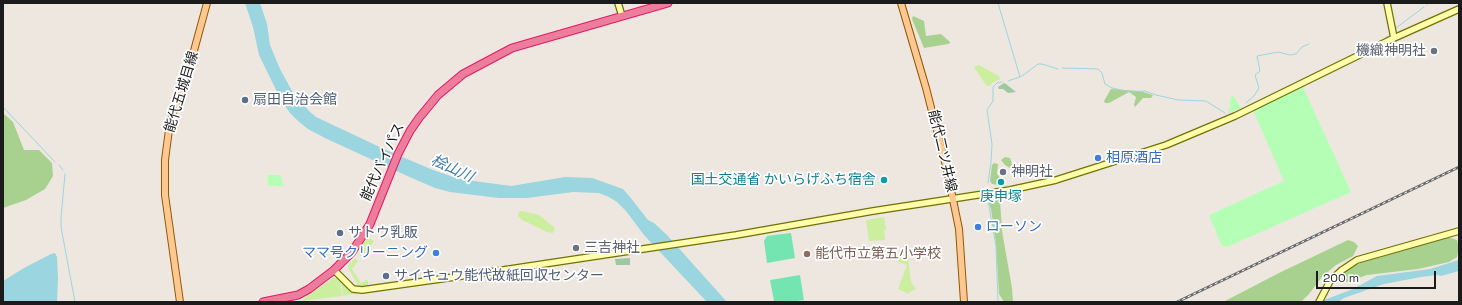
<!DOCTYPE html>
<html>
<head>
<meta charset="utf-8">
<style>
	body { margin:0 }
	#map { position:relative; width:1462px; height:305px; overflow:hidden; background:#eee7df; font-family:"Space Grotesk",sans-serif }
	canvas { display:block }
	.frame { position:absolute; inset:0; border:4px solid #1b1b1b; pointer-events:none }
	.scale { position:absolute; left:1316px; top:271px; width:120px; height:18px; box-sizing:border-box; border:2px solid #1b1b1b; border-top:0; padding-left:5px; font-size:12px; line-height:14px; white-space:nowrap; color:#1b1b1b; -webkit-text-stroke:3px #fff; paint-order:stroke }
</style>
</head>
<body>
<div id="map">
<canvas width="1462" height="305"></canvas>
<div class="frame"></div>
<div class="scale">200 m</div>
</div>
<script>
const c = document.querySelector('canvas').getContext('2d');
c.lineJoin = 'round';
function fillPath(path, color) { c.fillStyle = color; c.fill(path, 'evenodd'); }
const toPath = rows => new Path2D(rows.map(r => 'M' + r).join(''));
function trace(path, color, width, dash) { c.strokeStyle = color; c.lineWidth = width; c.lineCap = dash ? 'butt' : 'round'; c.setLineDash(dash || []); c.stroke(path); }
function write(font, color, halo, rows, align = 'center') {
  c.font = font + ' "Space Grotesk","Noto Sans JP",sans-serif'; c.lineWidth = 3.5; c.setLineDash([]); c.textBaseline = 'middle'; c.strokeStyle = halo; c.fillStyle = color; for (const [text, x, y, turn = 0] of rows) {
    c.save(); c.translate(x, y); c.rotate((+turn || 0) * Math.PI / 180); c.textAlign = isNaN(turn) ? turn : align; if (halo) c.strokeText(text, 0, 0); c.fillText(text, 0, 0); c.restore();
  }
}
fillPath(toPath([
	[979,65,999,76,1000,79,992,83,990,86,986,85,974,67],
	[522,211,539,215,555,228,553,233,547,232,522,220,518,216,519,212],
	[884,217,886,230,884,230,885,240,869,241,866,220],
	[367,237,374,241,367,252,364,253,361,257,358,253],
	[898,257,908,257,911,282,916,289,910,292,909,294,898,289,907,265,898,262],
	[355,258,358,261,352,269,361,283,366,280,368,281,368,285,359,286,358,285,348,268,348,266],
	[333,278,340,279,342,296,302,301,305,297],
	[341,279,352,291,358,293,343,296]
]), '#cbee9f');
fillPath(toPath([
	[913,16,924,21,926,36,941,34,950,42,950,43,948,44,924,48,912,19],
	[1111,89,1140,91,1153,95,1151,98,1143,98,1135,107,1134,105,1136,97,1129,92,1109,103,1105,103,1104,101],
	[3,113,13,122,24,150,39,150,52,163,53,176,45,189,26,200,3,208],
	[1005,157,1010,158,1013,167,1010,168,1005,165,1001,160],
	[994,163,998,164,997,174,1002,180,1001,184,999,185,992,184,990,181,992,165],
	[996,197,1000,200,1002,231,1012,288,1013,302,1004,302,999,294,996,244,991,209,988,201,990,198],
	[1448,237,1457,240,1459,248,1457,257,1449,262,1418,269,1367,275,1347,282,1343,282,1341,280,1346,270,1361,263],
	[1348,240,1354,242,1358,246,1353,256,1336,265,1322,277,1309,294,1301,302,1223,302,1279,273]
]), '#a8d18f');
fillPath(toPath([
	[1004,83,1006,84,1016,92,1008,93,1003,89,999,89,998,87],
	[630,258,630,265,616,265,615,259]
]), '#9ec8a1');
fillPath(toPath([
	[1303,87,1351,192,1227,247,1222,246,1210,218,1211,214,1284,181,1252,108],
	[1233,95,1241,108,1229,113,1228,109,1231,107,1229,100,1231,100,1231,97],
	[267,175,280,175,284,186,268,186]
]), '#b5feb6');
fillPath(toPath([
	[791,233,795,258,767,263,764,241,767,236],
	[800,275,804,300,790,302,774,301,770,280]
]), '#74e5b1');
fillPath(toPath([
	[245,3,260,3,267,24,270,45,280,69,292,91,301,102,309,111,316,117,386,150,433,170,459,179,511,186,565,177,592,178,623,189,630,197,648,220,654,223,667,235,727,302,707,302,644,235,626,211,617,202,609,197,599,193,573,192,527,198,499,198,450,192,435,188,405,175,325,138,308,129,298,121,290,113,280,98,259,55,253,27],
	[55,253,57,257,58,279,57,302,3,302,3,281,24,268,51,254],
	[1459,260,1459,271,1441,276,1437,275,1421,277,1384,284,1344,298,1338,302,1319,302,1353,289,1377,276,1430,269]
]), '#9ad5e0');
trace(toPath([
	[998,3,1020,77],
	[1427,5,1428,3],
	[1396,28,1424,7],
	[1385,38,1390,35],
	[1062,68,1098,69,1102,73,1105,84,1112,88,1130,92,1145,91,1156,95,1178,100,1206,101,1225,113],
	[1008,81,1022,76,1038,64,1042,64,1058,69],
	[1246,103,1254,96,1259,88,1255,75,1260,71,1257,56,1278,52,1290,55,1296,54,1302,47,1309,44],
	[3,107,55,162],
	[59,165,63,170],
	[65,174,61,218,61,227,75,302],
	[988,183,991,162,992,144,987,110,993,101,993,87,997,83,1002,82],
	[988,200,996,246,998,302]
]), '#9ad5e0', 1);
const secondary = toPath([
	[618,3,622,16],
	[1387,3,1394,38],
	[334,270,353,289,362,290,490,272,736,235,873,211,1010,190,1056,180,1166,145,1235,116,1394,38,1459,9],
	[1319,302,1330,281,1342,270,1357,260,1459,231]
]);
const primary = toPath([
	[901,3,926,88,947,170,959,229,964,302],
	[180,302,165,195,165,160,170,122,192,58,207,3]
]);
const highway = toPath([
	[263,302,298,295,309,289,334,270,352,252,370,224,398,154,410,131,419,118,438,95,463,74,512,48,668,3]
]);
trace(secondary, '#6f7300', 8);
trace(primary, '#915600', 8);
trace(highway, '#e3156b', 9);
trace(secondary, '#fffdac', 5.5);
trace(primary, '#ffc892', 6);
trace(highway, '#ed7e9b', 7);
const rail = toPath([
	[1177,302,1459,167]
]);
trace(rail, '#696969', 2.5);
trace(rail, '#fff', 1, [3]);
for (const [x, y, r, color] of [
	[1434,51,4,"#6b7280"],
	[245,100,4,"#5c6f8a"],
	[1098,158,4,"#3f7fe0"],
	[1003,172,4,"#6b7280"],
	[884,180,4,"#0f9aa8"],
	[1001,182,4,"#0f9aa8"],
	[978,227,4,"#3f7fe0"],
	[340,233,4,"#5c6f8a"],
	[576,248,4,"#6b7280"],
	[436,253,4,"#3f7fe0"],
	[807,254,4,"#8d6e63"],
	[386,276,4,"#5c6f8a"]
]) { const dot = new Path2D(); dot.arc(x, y, r, 0, 2 * Math.PI); c.fillStyle = color; c.fill(dot); trace(dot, '#fff', 1.5); }
write('14px', '#5b616d', '#fff', [
	["機織神明社",1426,51,"right"],
	["神明社",1011,172],
	["三吉神社",584,248]
], 'left');
write('14px', '#1b1b1b', '#fff', [
	["能代五城目線",182,92,-73],
	["能代二ツ井線",942,151,77],
	["能代バイパス",383,162,-65]
]);
write('14px', '#4e5e75', '#fff', [
	["扇田自治会館",253,100],
	["サトウ乳販",348,233],
	["サイキュウ能代故紙回収センター",394,276]
], 'left');
write('14px', '#366cbe', '#fff', [
	["相原酒店",1106,158],
	["ローソン",986,227],
	["ママ号クリーニング",428,253,"right"]
], 'left');
write('14px', '#0d838f', '#fff', [
	["国土交通省 かいらげふち宿舎",876,180],
	["庚申塚",1001,197,"center"]
], 'right');
write('14px', '#785e54', '#fff', [
	["能代市立第五小学校",815,254]
], 'left');
write('italic 15px', '#3e7ba9', '#fff', [
	["桧山川",452,169,25]
]);
</script>
</body>
</html>
